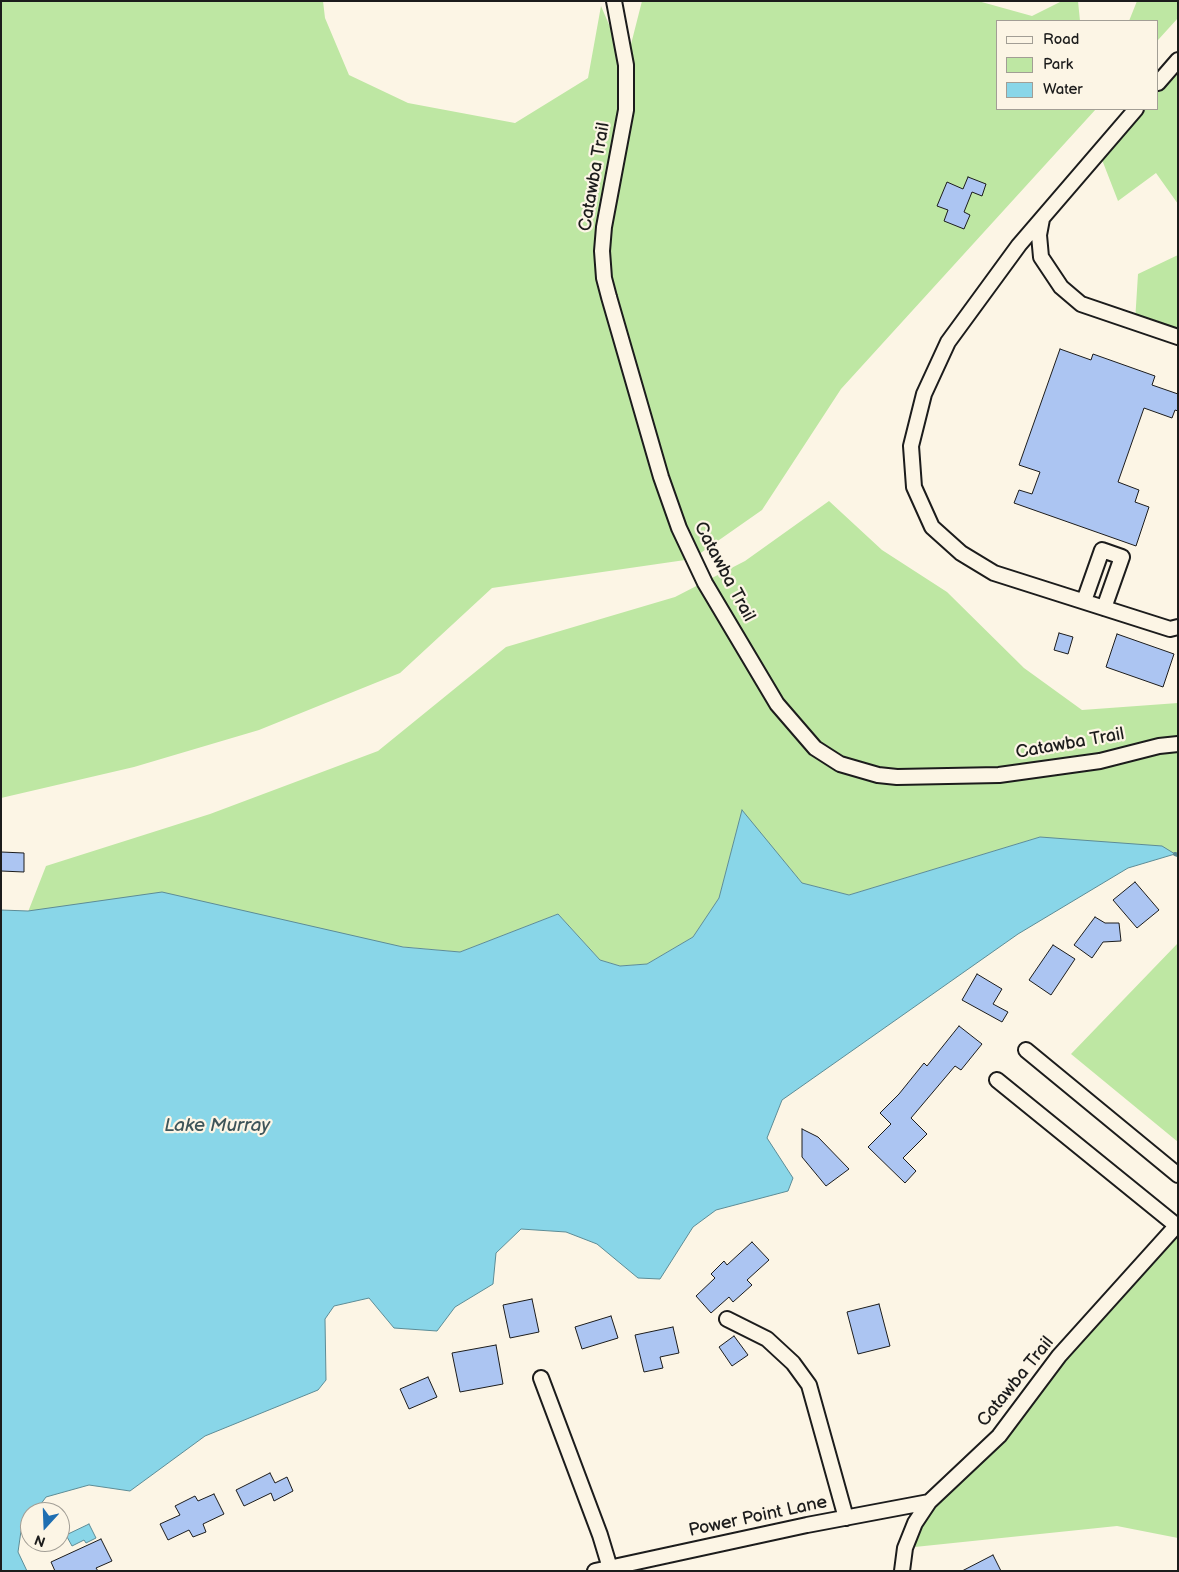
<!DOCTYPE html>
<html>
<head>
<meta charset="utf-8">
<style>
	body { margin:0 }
	#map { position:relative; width:1179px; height:1572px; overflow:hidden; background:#fcf5e5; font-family:"Balsamiq Sans",sans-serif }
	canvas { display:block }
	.frame { position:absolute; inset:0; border:2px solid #1c1c1c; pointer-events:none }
	.legend { position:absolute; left:996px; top:20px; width:162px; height:90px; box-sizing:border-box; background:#fcf5e5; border:1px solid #a29e95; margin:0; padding:6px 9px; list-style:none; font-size:15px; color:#1c1c1c }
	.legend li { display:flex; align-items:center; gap:10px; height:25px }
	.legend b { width:25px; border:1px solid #a29e95 }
	.north { position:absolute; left:20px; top:1502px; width:50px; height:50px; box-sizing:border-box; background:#fcf5e5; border:1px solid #a29e95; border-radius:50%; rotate:200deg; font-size:14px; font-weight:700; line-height:20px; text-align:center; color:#1c1c1c }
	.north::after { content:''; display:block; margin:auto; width:18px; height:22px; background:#1f6fb2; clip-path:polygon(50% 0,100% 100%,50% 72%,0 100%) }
</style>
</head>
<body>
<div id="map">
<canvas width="1179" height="1572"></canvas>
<div class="frame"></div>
<ul class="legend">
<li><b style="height:6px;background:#fcf5e5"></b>Road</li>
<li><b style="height:14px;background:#bee7a3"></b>Park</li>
<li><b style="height:14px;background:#89d6e8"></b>Water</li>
</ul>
<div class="north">N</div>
</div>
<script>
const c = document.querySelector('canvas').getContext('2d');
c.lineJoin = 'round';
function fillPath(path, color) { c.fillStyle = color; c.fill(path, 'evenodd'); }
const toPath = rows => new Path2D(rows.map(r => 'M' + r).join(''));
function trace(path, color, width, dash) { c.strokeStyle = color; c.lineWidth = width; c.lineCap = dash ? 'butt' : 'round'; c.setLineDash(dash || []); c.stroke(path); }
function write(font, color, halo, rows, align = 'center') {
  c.font = font + ' "Balsamiq Sans",sans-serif'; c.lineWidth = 4.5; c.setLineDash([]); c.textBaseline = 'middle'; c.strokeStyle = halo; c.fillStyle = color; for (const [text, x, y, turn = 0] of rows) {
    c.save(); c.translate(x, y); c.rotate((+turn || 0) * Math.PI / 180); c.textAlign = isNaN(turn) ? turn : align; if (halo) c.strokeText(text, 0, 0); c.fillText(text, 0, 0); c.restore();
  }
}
fillPath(toPath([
	[1,1,323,1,325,18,349,75,408,103,515,123,588,78,601,6,626,64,642,1,978,1,1032,16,1062,1,1078,1,1080,21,998,21,998,109,1096,109,841,389,762,510,692,559,492,588,400,673,259,730,134,767,1,798],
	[1137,1,1178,1,1178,18,1158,40,1158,21,1129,21],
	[1178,60,1178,204,1156,173,1118,201,1099,152,1136,109,1158,109,1158,83],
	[1178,255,1178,337,1135,322,1138,274],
	[829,501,882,550,947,592,1024,668,1082,710,1178,703,1178,858,1174,854,1040,837,849,895,802,883,742,811,719,898,693,937,647,964,620,966,600,960,558,914,460,952,28,912,46,866,210,814,378,751,506,647,675,597,745,561],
	[1178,943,1178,1142,1071,1054],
	[1178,1224,1178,1538,1117,1526,905,1548,915,1523,999,1436]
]), '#bee7a3');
const water = toPath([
	[742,810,802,883,849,895,1040,837,1162,846,1175,854,1128,868,1018,934,782,1100,767,1138,793,1178,788,1191,716,1210,693,1227,660,1279,638,1278,597,1244,566,1232,521,1229,496,1253,493,1284,455,1307,437,1331,394,1328,369,1298,334,1306,325,1319,326,1380,318,1390,205,1436,130,1491,89,1485,46,1497,35,1512,30,1512,30,1518,21,1531,18,1552,27,1571,1,1571,1,910,28,911,162,892,403,947,460,952,558,914,600,960,620,966,647,964,693,937,719,898,742,810],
	[89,1524,96,1538,86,1543,84,1540,72,1546,66,1535,89,1524]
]);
fillPath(water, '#89d6e8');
trace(water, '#5d8c96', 1);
trace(toPath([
	[1175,854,1178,855]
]), '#5d8c96', 4);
const building = toPath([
	[968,177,986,184,982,196,972,192,964,212,970,215,964,229,944,221,948,210,937,206,947,182,963,189,968,177],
	[1060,349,1091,360,1093,354,1155,376,1152,385,1178,394,1178,411,1175,410,1172,418,1144,408,1118,482,1139,490,1135,502,1149,507,1136,546,1014,503,1019,490,1032,494,1040,472,1019,465,1060,349],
	[1059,633,1073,637,1068,654,1054,650,1059,633],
	[1117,634,1174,654,1163,687,1106,667,1117,634],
	[1,852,24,853,24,872,1,871,1,852],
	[1135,882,1159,910,1137,928,1113,900,1135,882],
	[1095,917,1105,923,1119,923,1121,941,1103,942,1092,958,1074,945,1095,917],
	[1053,945,1075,959,1051,995,1029,980,1053,945],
	[977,974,1002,989,993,1004,1008,1012,1002,1022,962,1000,977,974],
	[959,1026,982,1044,961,1070,955,1066,911,1118,927,1134,903,1158,916,1171,905,1183,868,1147,891,1124,880,1113,899,1094,924,1063,927,1066,959,1026],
	[802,1129,818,1137,849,1169,826,1186,802,1157,802,1129],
	[752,1242,769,1260,747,1280,752,1285,733,1302,729,1297,711,1313,696,1296,715,1278,711,1274,724,1261,727,1265,752,1242],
	[532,1299,539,1332,510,1338,503,1305,532,1299],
	[879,1304,890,1346,858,1354,847,1312,879,1304],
	[611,1316,618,1338,582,1349,575,1327,611,1316],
	[673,1327,679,1353,660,1357,663,1368,644,1372,635,1335,673,1327],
	[734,1336,748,1355,732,1366,719,1347,734,1336],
	[496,1345,503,1384,460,1392,452,1353,496,1345],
	[428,1377,437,1397,409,1409,400,1389,428,1377],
	[270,1473,275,1483,287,1477,293,1491,274,1501,271,1493,244,1506,236,1490,270,1473],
	[214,1494,224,1514,203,1524,206,1532,193,1537,189,1530,168,1540,160,1524,180,1515,175,1506,195,1496,198,1501,214,1494],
	[101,1539,112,1561,96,1568,98,1571,55,1571,51,1562,101,1539],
	[993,1555,1001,1571,962,1571,993,1555]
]);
fillPath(building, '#acc5f2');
trace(building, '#1c1c1c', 1);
const minor = toPath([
	[614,1,626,65,626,110,604,227,602,251,604,278,609,297,661,477,679,528,705,583,777,704,815,748,840,764,878,775,897,777,999,775,1100,761,1159,746,1178,744],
	[1158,83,1178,60],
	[1136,109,1019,245,948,342,924,394,911,446,914,487,932,527,961,553,994,573,1170,629,1178,627],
	[1042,219,1039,235,1041,257,1061,287,1081,304,1178,337],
	[1084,601,1102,550,1122,557,1104,608],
	[1026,1050,1178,1175],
	[997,1080,1177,1226],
	[727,1319,767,1339,793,1363,809,1385,846,1518],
	[541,1378,600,1535,610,1568],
	[595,1571,807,1525,929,1502],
	[902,1571,905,1548,915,1523,929,1502,999,1436,1059,1356,1178,1224]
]);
trace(minor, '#1c1c1c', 18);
trace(minor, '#fcf5e5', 14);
write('18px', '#1c1c1c', '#fcf5e5', [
	["Catawba Trail",595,177,-80],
	["Catawba Trail",724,572,62],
	["Catawba Trail",1070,744,-10],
	["Catawba Trail",1016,1382,-51],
	["Power Point Lane",758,1517,-12]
]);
write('italic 19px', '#3d5459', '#fcf5e5', [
	["Lake Murray",217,1126]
]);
</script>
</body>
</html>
